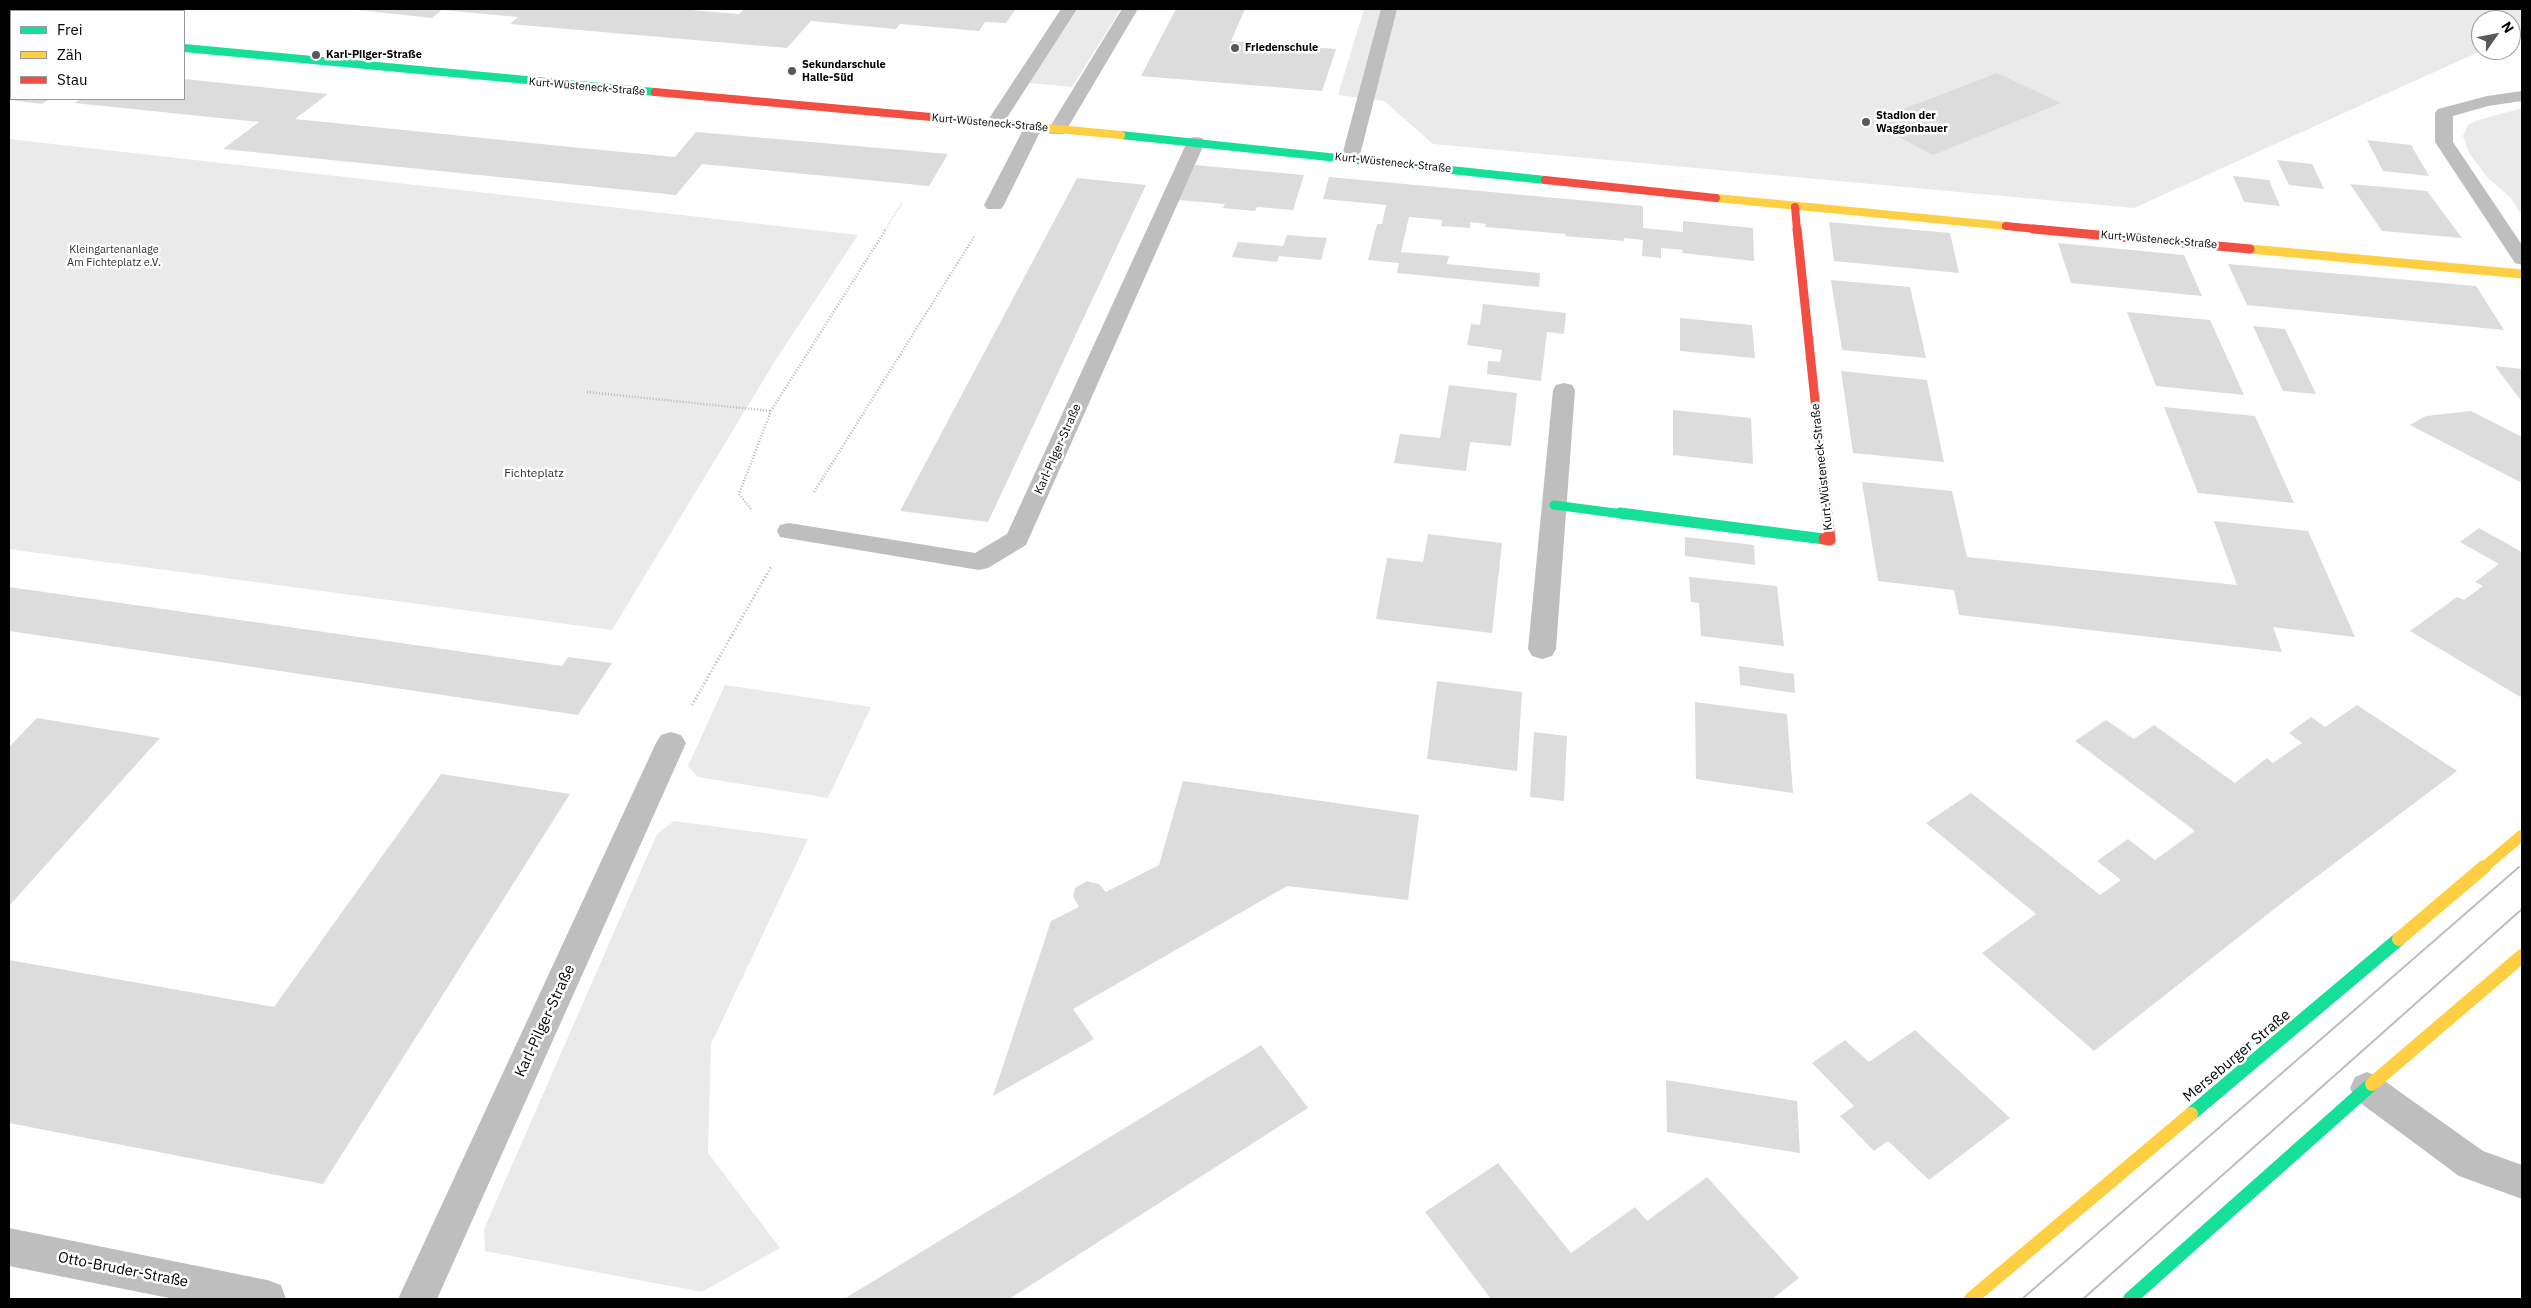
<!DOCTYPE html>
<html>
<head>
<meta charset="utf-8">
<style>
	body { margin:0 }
	#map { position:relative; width:2531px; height:1308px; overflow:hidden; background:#fff; font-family:"IBM Plex Sans",sans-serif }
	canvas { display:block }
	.frame { position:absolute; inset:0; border:10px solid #000; pointer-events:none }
	.legend { position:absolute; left:10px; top:10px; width:175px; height:90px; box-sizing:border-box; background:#fff; border:1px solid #999; margin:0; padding:6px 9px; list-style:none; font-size:15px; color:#000 }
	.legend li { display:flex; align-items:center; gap:10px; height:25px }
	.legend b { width:25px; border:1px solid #999 }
	.north { position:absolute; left:2471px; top:10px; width:50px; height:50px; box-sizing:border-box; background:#fff; border:1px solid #999; border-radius:50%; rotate:57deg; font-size:14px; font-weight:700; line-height:20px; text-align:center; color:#000 }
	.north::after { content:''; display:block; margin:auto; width:18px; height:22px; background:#595959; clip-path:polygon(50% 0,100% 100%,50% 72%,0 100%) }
</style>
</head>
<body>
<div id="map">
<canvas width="2531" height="1308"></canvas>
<div class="frame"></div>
<ul class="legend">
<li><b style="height:6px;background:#16e098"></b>Frei</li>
<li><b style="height:6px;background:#ffcf43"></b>Zäh</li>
<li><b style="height:6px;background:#f24e42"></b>Stau</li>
</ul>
<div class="north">N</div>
</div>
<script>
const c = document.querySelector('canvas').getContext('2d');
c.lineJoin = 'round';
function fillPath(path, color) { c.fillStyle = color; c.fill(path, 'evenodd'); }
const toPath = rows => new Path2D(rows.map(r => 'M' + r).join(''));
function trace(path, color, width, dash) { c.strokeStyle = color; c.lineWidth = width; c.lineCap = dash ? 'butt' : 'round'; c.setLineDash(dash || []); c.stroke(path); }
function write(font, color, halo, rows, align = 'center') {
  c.font = font + ' "IBM Plex Sans",sans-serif'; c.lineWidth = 5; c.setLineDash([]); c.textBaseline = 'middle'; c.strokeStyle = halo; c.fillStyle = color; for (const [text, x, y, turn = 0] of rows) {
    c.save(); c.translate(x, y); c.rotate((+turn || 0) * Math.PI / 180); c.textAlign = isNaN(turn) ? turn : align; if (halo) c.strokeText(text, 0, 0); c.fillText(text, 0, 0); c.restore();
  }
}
fillPath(toPath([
	[9,9,163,9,159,11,11,11,11,20,9,20],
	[1076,9,1121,9,1072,87,1029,83],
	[1364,9,2522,9,2522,32,2511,37,2511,20,2481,20,2481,50,2483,50,2134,208,1433,144,1384,101,1338,95],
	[2522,108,2522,216,2511,198,2487,177,2469,153,2463,136,2468,125,2475,121],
	[9,139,858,235,775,361,612,630,9,549],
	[725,685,871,707,828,798,698,777,688,766],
	[674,821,808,839,711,1044,708,1153,780,1248,702,1292,485,1251,484,1229,657,834]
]), '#eaeaea');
fillPath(toPath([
	[348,9,678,9,739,14,744,9,1016,9,1006,23,985,22,979,31,900,24,896,29,811,21,787,48,510,24,518,17,442,10,432,18],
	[1176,9,1245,9,1231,41,1336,49,1322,91,1141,76],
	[9,62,11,62,11,99,50,99,42,104,9,100],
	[1997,73,2061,103,1933,155,1870,122],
	[184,79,328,94,295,119,581,148,675,157,696,132,948,154,929,186,702,164,676,195,223,149,259,122,74,103,81,99,184,99],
	[2367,140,2411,145,2429,176,2383,171],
	[2277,160,2312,164,2324,189,2289,185],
	[1195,165,1304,175,1293,210,1257,207,1255,211,1223,208,1225,204,1179,200],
	[2233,176,2269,180,2280,206,2244,202],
	[1329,177,1643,206,1643,228,1683,232,1683,221,1753,228,1754,261,1682,253,1683,250,1661,248,1661,258,1642,256,1643,240,1624,238,1624,241,1565,236,1566,234,1485,227,1486,224,1470,222,1470,228,1441,226,1442,220,1409,217,1401,252,1449,256,1447,264,1540,273,1539,287,1397,273,1399,263,1368,260,1377,224,1382,224,1386,205,1323,199],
	[1077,178,1146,185,988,522,900,511],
	[2350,184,2427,191,2462,238,2382,231],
	[1829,222,1950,233,1959,273,1834,261],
	[1287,235,1327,238,1321,260,1279,256,1277,262,1232,257,1238,242,1283,246],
	[2058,243,2184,255,2202,296,2071,283],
	[2228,264,2476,286,2504,330,2247,305],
	[1831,280,1910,287,1926,358,1842,350],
	[1483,304,1566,313,1564,334,1547,332,1541,381,1487,374,1488,361,1500,362,1502,350,1467,345,1471,324,1480,325],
	[2127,312,2210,320,2244,395,2156,386],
	[1680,318,1752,325,1755,358,1680,351],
	[2253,326,2285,329,2316,394,2283,391],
	[2495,366,2522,369,2522,402],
	[1841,371,1927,380,1944,462,1853,453],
	[1449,385,1517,393,1511,446,1470,442,1466,471,1394,463,1400,434,1440,438],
	[2164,407,2255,416,2294,503,2198,493],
	[1673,410,1751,418,1753,464,1673,455],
	[2471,411,2522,437,2522,483,2410,425,2426,416],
	[1862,482,1952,491,1967,557,2237,585,2214,521,2308,531,2355,637,2273,627,2282,652,1959,615,1954,590,1878,581],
	[2479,528,2522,552,2522,698,2410,631,2457,597,2464,600,2483,586,2475,582,2499,564,2460,542],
	[1428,534,1502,543,1492,633,1376,619,1387,558,1423,562],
	[1685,537,1754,545,1755,565,1685,556],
	[1689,577,1777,586,1784,646,1701,636,1699,603,1691,602],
	[9,587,562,666,568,657,612,663,578,715,9,631],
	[1739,666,1794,674,1795,693,1740,685],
	[1437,681,1522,692,1517,771,1427,759],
	[1695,702,1787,714,1793,793,1696,779],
	[2357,705,2457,771,2287,899,2094,1051,1982,953,2036,914,1926,823,1971,793,2100,895,2121,880,2097,861,2128,839,2155,860,2195,831,2075,741,2106,720,2134,739,2154,725,2235,783,2267,758,2273,763,2302,743,2289,733,2311,717,2325,727],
	[37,718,160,738,9,906,9,747],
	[1534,732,1567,736,1564,801,1530,797],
	[441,774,570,794,323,1184,9,1123,9,960,274,1007],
	[1183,781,1419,815,1408,900,1287,886,1073,1009,1094,1039,993,1096,1051,921,1079,907,1073,897,1075,888,1087,881,1099,884,1106,892,1159,865],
	[1915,1030,2010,1118,1929,1180,1888,1141,1874,1151,1840,1116,1854,1106,1812,1063,1845,1040,1869,1062],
	[1261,1045,1308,1108,1009,1299,844,1299],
	[1666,1080,1797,1101,1800,1153,1667,1132],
	[1498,1163,1571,1253,1635,1207,1647,1221,1707,1177,1799,1278,1772,1299,1491,1299,1425,1212]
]), '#dcdcdc');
trace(toPath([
	[885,230,902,203]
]), '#b8b8b8', 2, [0.5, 2]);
trace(toPath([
	[587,392,771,411],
	[814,492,974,237],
	[751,509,739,494,771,411,886,229]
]), '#b8b8b8', 2.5, [1, 2]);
trace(toPath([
	[692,705,771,567]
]), '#b8b8b8', 3, [1, 2.5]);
fillPath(toPath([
	[162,9,181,9,179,11,160,11,162,9],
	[1381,9,1397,9,1359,159,1356,163,1350,164,1344,163,1341,159,1381,9],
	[2522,91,2522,101,2488,106,2453,116,2453,142,2522,245,2522,265,2515,263,2435,142,2435,113,2438,109,2487,96,2522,91],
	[1196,137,1202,138,1205,142,1026,545,988,568,979,570,780,537,777,531,780,525,789,523,975,553,1007,534,1187,142,1190,138,1196,137]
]), '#bebebe');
fillPath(toPath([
	[1061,9,1077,9,1001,127,989,127,986,123,1061,9],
	[1122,9,1138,9,1064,134,1050,134,1048,130,1122,9],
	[9,27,11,27,11,37,9,37,9,27],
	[1033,122,1040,124,1042,128,1004,205,1001,209,987,209,984,205,1024,128,1026,124,1033,122],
	[1564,383,1572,385,1575,390,1556,649,1552,656,1542,659,1532,656,1528,649,1553,390,1556,385,1564,383],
	[671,732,681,735,686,743,437,1299,398,1299,656,743,661,735,671,732],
	[2367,1072,2379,1077,2483,1151,2522,1165,2522,1199,2459,1176,2355,1099,2350,1088,2355,1077,2367,1072],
	[9,1228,267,1280,281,1285,286,1299,174,1299,9,1266,9,1228]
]), '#bebebe');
trace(toPath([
	[184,48,655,92],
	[1121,135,1545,180]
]), '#16e098', 8);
trace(toPath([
	[1554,505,1630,515]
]), '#16e098', 9);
trace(toPath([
	[1620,513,1824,539]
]), '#16e098', 11);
trace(toPath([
	[2191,1114,2399,939],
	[2130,1299,2372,1084]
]), '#16e098', 14);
trace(toPath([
	[931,117,1121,135],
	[1716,198,2006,226]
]), '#ffcf43', 8);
trace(toPath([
	[2250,249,2522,274]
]), '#ffcf43', 9);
trace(toPath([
	[2482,869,2522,835]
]), '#ffcf43', 11);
trace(toPath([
	[2399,939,2484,867],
	[2372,1084,2522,956],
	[1971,1299,2191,1114]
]), '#ffcf43', 14);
trace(toPath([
	[655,92,931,117],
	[1545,180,1716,198],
	[1795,207,1797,230],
	[2006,226,2046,230]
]), '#f24e42', 8);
trace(toPath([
	[1797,229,1827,515],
	[2033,229,2250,249]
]), '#f24e42', 9);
trace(toPath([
	[1824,539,1830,540,1827,513]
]), '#f24e42', 11);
trace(toPath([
	[2518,869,2522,865]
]), '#bdbdbd', 1);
trace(toPath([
	[2022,1299,2519,867],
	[2083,1299,2522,909]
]), '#bdbdbd', 2);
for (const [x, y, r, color] of [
	[1235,48,5,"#595959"],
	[316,55,5,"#595959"],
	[792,71,5,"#595959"],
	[1866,122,5,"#595959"]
]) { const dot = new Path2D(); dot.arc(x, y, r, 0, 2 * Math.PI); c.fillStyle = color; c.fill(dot); trace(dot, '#fff', 2); }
write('bold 11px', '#000', '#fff', [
	["Friedenschule",1245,48],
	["Karl-Pilger-Straße",326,55],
	["Sekundarschule",802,65],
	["Halle-Süd",802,78],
	["Stadion der",1876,116],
	["Waggonbauer",1876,129]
], 'left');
write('11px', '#000', '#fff', [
	["Kurt-Wüsteneck-Straße",587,87,5],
	["Kurt-Wüsteneck-Straße",990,123,5],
	["Kurt-Wüsteneck-Straße",1393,163,6],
	["Kurt-Wüsteneck-Straße",2159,240,5]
]);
write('11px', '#2f2f2f', '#fff', [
	["Kleingartenanlage",114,250],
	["Am Fichteplatz e.V.",114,263]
]);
write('12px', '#000', '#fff', [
	["Karl-Pilger-Straße",1058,449,-66],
	["Kurt-Wüsteneck-Straße",1822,467,-96]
]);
write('12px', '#2f2f2f', '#fff', [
	["Fichteplatz",534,474]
]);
write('15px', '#000', '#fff', [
	["Karl-Pilger-Straße",545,1021,-65],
	["Merseburger Straße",2237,1056,-40],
	["Otto-Bruder-Straße",123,1270,11]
]);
</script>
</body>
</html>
